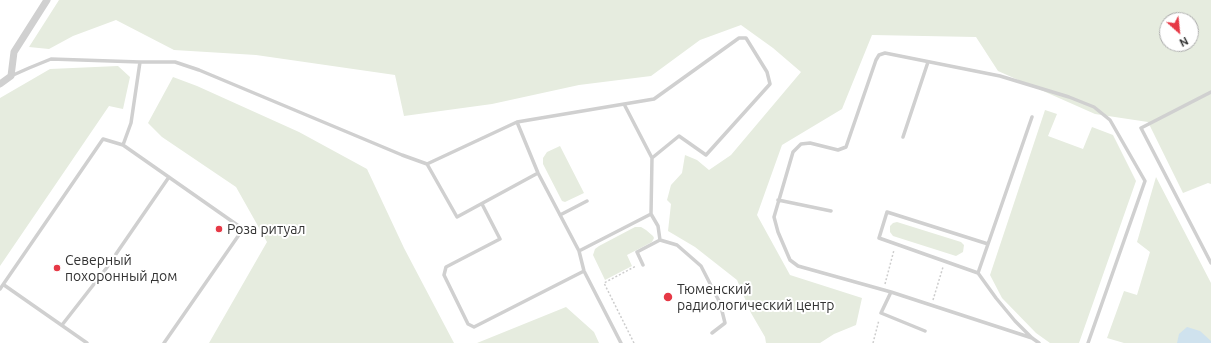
<!DOCTYPE html>
<html>
<head>
<meta charset="utf-8">
<style>
	body { margin:0 }
	#map { position:relative; width:1211px; height:343px; overflow:hidden; background:#fff; font-family:Ubuntu,sans-serif }
	canvas { display:block }
	.north { position:absolute; left:1159px; top:12px; width:40px; height:40px; box-sizing:border-box; background:#fff; border:1px solid #adadad; border-radius:50%; rotate:153deg; font-size:11px; font-weight:700; line-height:16px; text-align:center; color:#333 }
	.north::after { content:''; display:block; margin:auto; width:14px; height:18px; background:#e63946; clip-path:polygon(50% 0,100% 100%,50% 72%,0 100%) }
</style>
</head>
<body>
<div id="map">
<canvas width="1211" height="343"></canvas>
<div class="north">N</div>
</div>
<script>
const c = document.querySelector('canvas').getContext('2d');
c.lineJoin = 'round';
function fillPath(path, color) { c.fillStyle = color; c.fill(path, 'evenodd'); }
const toPath = rows => new Path2D(rows.map(r => 'M' + r).join(''));
function trace(path, color, width, dash) { c.strokeStyle = color; c.lineWidth = width; c.lineCap = dash ? 'butt' : 'round'; c.setLineDash(dash || []); c.stroke(path); }
function write(font, color, halo, rows, align = 'center') {
  c.font = font + ' Ubuntu,sans-serif'; c.lineWidth = 4; c.setLineDash([]); c.textBaseline = 'middle'; c.strokeStyle = halo; c.fillStyle = color; for (const [text, x, y, turn = 0] of rows) {
    c.save(); c.translate(x, y); c.rotate((+turn || 0) * Math.PI / 180); c.textAlign = isNaN(turn) ? turn : align; if (halo) c.strokeText(text, 0, 0); c.fillText(text, 0, 0); c.restore();
  }
}
fillPath(toPath([
	[59,0,1211,0,1211,184,1208,183,1183,193,1148,122,1095,114,998,71,976,37,872,35,842,109,782,145,757,215,790,275,862,298,856,325,834,334,820,343,766,343,765,337,751,313,737,280,695,247,668,231,671,204,667,200,671,185,682,173,685,155,697,160,709,170,731,155,801,72,773,48,741,25,700,40,651,76,579,85,492,104,404,116,395,75,256,55,174,50,116,20,73,36,49,49,29,47],
	[1167,20,1191,20,1191,44,1167,44],
	[118,66,130,77,123,109,109,106,0,266,0,98,50,69],
	[173,77,197,86,299,132,367,169,404,248,454,343,209,343,267,242,236,187,162,137,148,123],
	[1045,110,1057,114,1048,136,1083,149,1092,127,1113,135,1136,181,1079,343,1050,343,1036,333,1002,298,990,275],
	[560,146,584,193,565,202,562,201,543,164,543,158,547,152],
	[1156,177,1211,283,1211,343,1124,343,1107,338,1124,291,1137,295,1150,252,1137,242],
	[897,222,961,242,964,245,963,252,956,256,893,236,890,232,890,226,893,223],
	[635,227,641,227,646,230,653,236,654,238,652,242,627,255,632,266,605,280,593,255,595,249,599,246],
	[566,307,594,332,599,343,477,343]
]), '#e6ecdf');
fillPath(toPath([
	[1187,327,1200,331,1211,341,1211,343,1177,343,1179,334]
]), '#cfe2ee');
trace(toPath([
	[885,284,894,250],
	[933,300,943,267],
	[634,343,604,283,636,266],
	[873,343,879,320]
]), '#cdcdcd', 1.5, [2, 2]);
trace(toPath([
	[11,76,29,68,51,59,140,62,175,62,199,70,402,155,427,164,517,122,538,173,579,251,584,271,621,343],
	[1211,92,1141,128,1211,263],
	[624,104,652,158,651,214],
	[517,122,654,99,739,38,746,38,767,72,770,84,706,155,679,136,652,158],
	[903,137,928,62],
	[123,145,131,123,140,62],
	[427,164,457,217,538,173],
	[778,200,831,211],
	[482,204,500,239,446,267,444,275,468,324,474,327,584,271],
	[560,215,587,201],
	[988,244,887,212,879,238,978,273,996,298,1015,321,1032,338,1039,343],
	[579,251,651,214,658,226,660,240,677,245,701,266,720,303,725,323,712,333],
	[116,254,169,177],
	[643,265,637,252,660,240],
	[978,273,1032,117],
	[4,285,87,343],
	[0,289,103,139,123,145,243,229,164,343],
	[891,292,881,313,925,331],
	[62,325,112,261],
	[1032,338,891,292,798,266,790,260,778,232,774,217,793,152,801,144,810,143,838,150,846,147,876,60,879,55,885,53,1000,76,1069,97,1094,107,1110,120,1145,181,1088,343]
]), '#d0d0d0', 3.5);
trace(toPath([
	[0,84,11,76,14,52,47,0]
]), '#d0d0d0', 7);
for (const [x, y, r, color] of [
	[219,229,4,"#e63946"],
	[57,268,4,"#e63946"],
	[668,297,5,"#e63946"]
]) { const dot = new Path2D(); dot.arc(x, y, r, 0, 2 * Math.PI); c.fillStyle = color; c.fill(dot); trace(dot, '#fff', 1.5); }
write('14px', '#333', '#fff', [
	["Роза ритуал",227,229],
	["Северный",65,260],
	["похоронный дом",65,276],
	["Тюменский",677,289],
	["радиологический центр",677,305]
], 'left');
</script>
</body>
</html>
